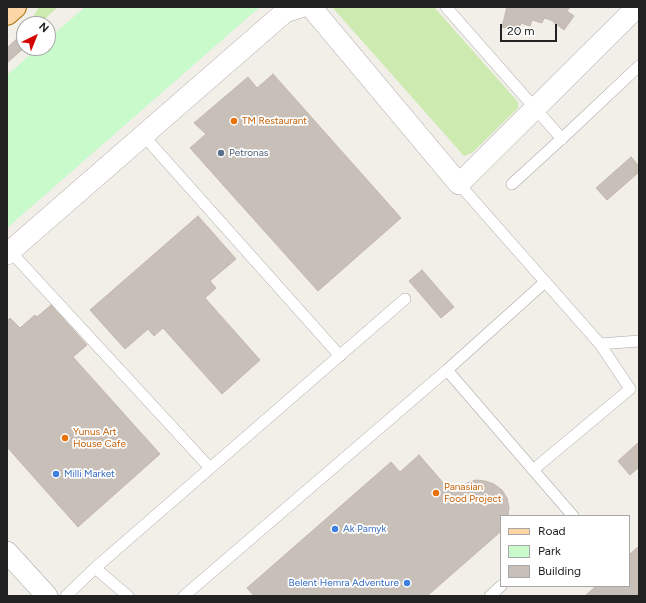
<!DOCTYPE html>
<html>
<head>
<meta charset="utf-8">
<style>
	body { margin:0 }
	#map { position:relative; width:646px; height:603px; overflow:hidden; background:#f2efe9; font-family:Figtree,sans-serif }
	canvas { display:block }
	.frame { position:absolute; inset:0; border:8px solid #222; pointer-events:none }
	.legend { position:absolute; left:500px; top:515px; width:130px; height:72px; box-sizing:border-box; background:#fff; border:1px solid #a7a7a7; margin:0; padding:5px 7px; list-style:none; font-size:12px; color:#222 }
	.legend li { display:flex; align-items:center; gap:8px; height:20px }
	.legend b { width:20px; border:1px solid #a7a7a7 }
	.north { position:absolute; left:16px; top:16px; width:40px; height:40px; box-sizing:border-box; background:#fff; border:1px solid #a7a7a7; border-radius:50%; rotate:43deg; font-size:11px; font-weight:700; line-height:16px; text-align:center; color:#222 }
	.north::after { content:''; display:block; margin:auto; width:14px; height:18px; background:#d40000; clip-path:polygon(50% 0,100% 100%,50% 72%,0 100%) }
	.scale { position:absolute; left:500px; top:24px; width:57px; height:18px; box-sizing:border-box; border:2px solid #222; border-top:0; padding-left:5px; font-size:12px; line-height:14px; white-space:nowrap; color:#222; -webkit-text-stroke:3px #fff; paint-order:stroke }
</style>
</head>
<body>
<div id="map">
<canvas width="646" height="603"></canvas>
<div class="frame"></div>
<ul class="legend">
<li><b style="height:5px;background:#fcd6a4"></b>Road</li>
<li><b style="height:11px;background:#c8facc"></b>Park</li>
<li><b style="height:11px;background:#c7bfb8"></b>Building</li>
</ul>
<div class="north">N</div>
<div class="scale">20 m</div>
</div>
<script>
const c = document.querySelector('canvas').getContext('2d');
c.lineJoin = 'round';
function fillPath(path, color) { c.fillStyle = color; c.fill(path, 'evenodd'); }
const toPath = rows => new Path2D(rows.map(r => 'M' + r).join(''));
function trace(path, color, width, dash) { c.strokeStyle = color; c.lineWidth = width; c.lineCap = dash ? 'butt' : 'round'; c.setLineDash(dash || []); c.stroke(path); }
function write(font, color, halo, rows, align = 'center') {
  c.font = font + ' Figtree,sans-serif'; c.lineWidth = 3.5; c.setLineDash([]); c.textBaseline = 'middle'; c.strokeStyle = halo; c.fillStyle = color; for (const [text, x, y, turn = 0] of rows) {
    c.save(); c.translate(x, y); c.rotate((+turn || 0) * Math.PI / 180); c.textAlign = isNaN(turn) ? turn : align; if (halo) c.strokeText(text, 0, 0); c.fillText(text, 0, 0); c.restore();
  }
}
fillPath(toPath([
	[39,7,58,7,39,24,30,24,30,21],
	[332,7,434,7,518,102,518,108,472,153,464,156]
]), '#cdebb0');
fillPath(toPath([
	[85,7,260,7,7,228,7,75,38,48,48,48,48,39]
]), '#c8facc');
const building = toPath([
	[507,7,570,7,567,11,574,16,564,30,551,20,544,18,542,23,532,20,530,26,521,23,518,31,502,27,507,7],
	[22,34,24,37,24,48,7,63,7,48,22,34],
	[273,74,401,218,318,291,190,148,206,134,194,123,248,77,257,88,273,74],
	[631,157,639,166,639,172,607,200,596,188,631,157],
	[198,216,236,259,210,281,216,288,205,298,260,360,222,394,163,328,154,336,148,329,125,349,90,310,198,216],
	[422,270,454,307,441,318,409,281,422,270],
	[51,305,87,345,73,357,160,454,78,527,7,447,7,321,10,318,20,328,35,315,37,317,51,305],
	[639,442,639,467,630,475,618,461,639,442],
	[419,455,452,493,467,483,476,480,485,481,494,484,502,490,507,498,509,508,508,516,501,516,501,530,499,533,427,596,254,596,247,588,391,462,400,472,419,455],
	[639,546,639,596,585,596,596,586,629,586,629,555,639,546]
]);
fillPath(building, '#c7bfb8');
trace(building, '#c4b6ab', 1);
const lane = toPath([
	[446,7,562,139],
	[143,135,340,356],
	[459,184,600,344,639,341],
	[512,184,571,130,639,66],
	[10,251,210,468],
	[447,370,545,282],
	[533,470,630,389,600,344],
	[95,568,128,596],
	[66,596,95,568,405,299],
	[184,596,447,370,573,516],
	[490,596,501,586]
]);
const street = toPath([
	[311,7,459,184,637,7],
	[7,254,285,12,301,7],
	[7,552,47,596]
]);
const primary = toPath([
	[7,14,15,7]
]);
trace(lane, '#a9a9a9', 12);
trace(street, '#a9a9a9', 22);
trace(primary, '#a06b00', 24);
trace(lane, '#fff', 11);
trace(street, '#fff', 21);
trace(primary, '#fcd6a4', 22);
for (const [x, y, r, color] of [
	[234,121,4,"#e8710a"],
	[221,153,4,"#5c6f8a"],
	[65,438,4,"#e8710a"],
	[56,474,4,"#3f7fe0"],
	[436,493,4,"#e8710a"],
	[335,529,4,"#3f7fe0"],
	[407,583,4,"#3f7fe0"]
]) { const dot = new Path2D(); dot.arc(x, y, r, 0, 2 * Math.PI); c.fillStyle = color; c.fill(dot); trace(dot, '#fff', 1.5); }
write('10px', '#c56008', '#fff', [
	["TM Restaurant",242,121],
	["Yunus Art",73,432],
	["House Cafe",73,444],
	["Panasian",444,487],
	["Food Project",444,499]
], 'left');
write('10px', '#4e5e75', '#fff', [
	["Petronas",229,153]
], 'left');
write('10px', '#366cbe', '#fff', [
	["Milli Market",64,474],
	["Ak Pamyk",343,529],
	["Belent Hemra Adventure",399,583,"right"]
], 'left');
</script>
</body>
</html>
